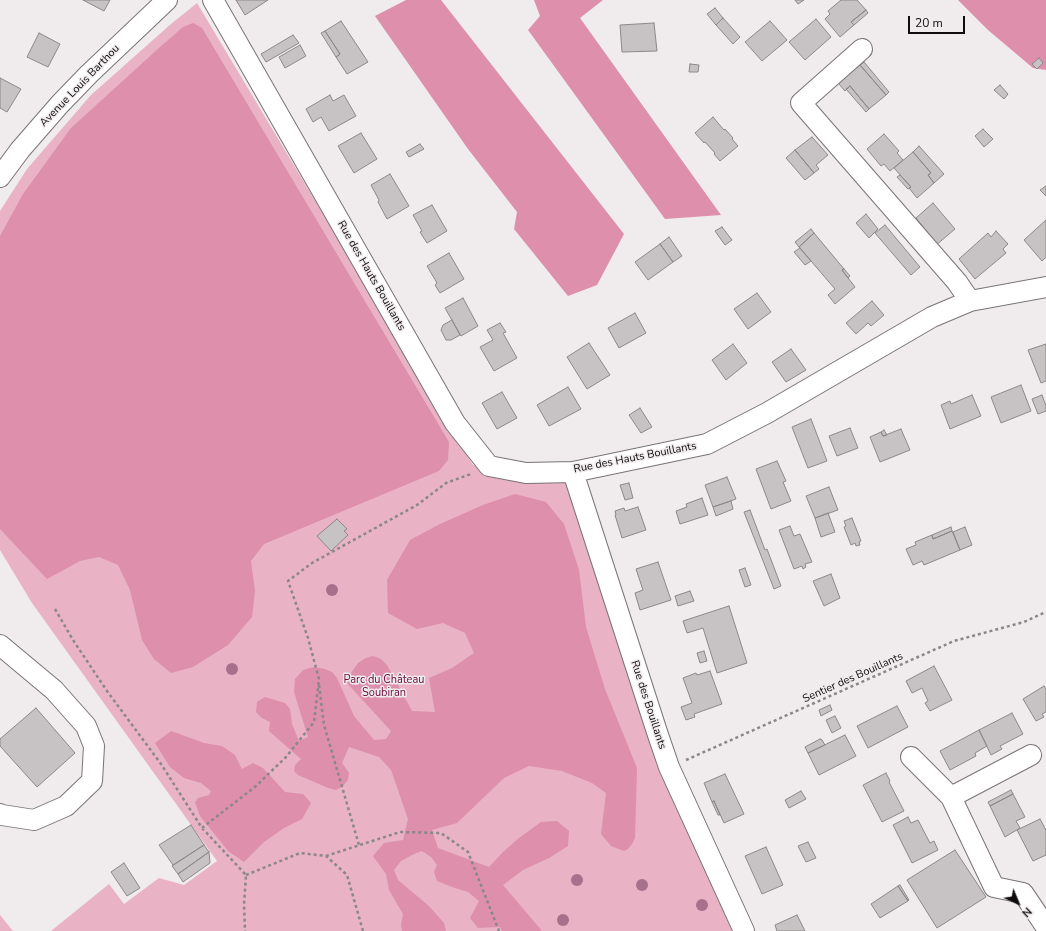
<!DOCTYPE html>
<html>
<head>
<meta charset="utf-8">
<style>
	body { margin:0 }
	#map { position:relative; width:1046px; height:931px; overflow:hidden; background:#f0ebed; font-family:"Nunito Sans",sans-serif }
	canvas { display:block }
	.north { position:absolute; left:998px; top:883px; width:40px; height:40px; -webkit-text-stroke:3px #f0ebed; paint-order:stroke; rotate:136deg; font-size:11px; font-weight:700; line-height:16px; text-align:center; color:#0e0c0d }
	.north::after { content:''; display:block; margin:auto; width:14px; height:18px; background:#0e0c0d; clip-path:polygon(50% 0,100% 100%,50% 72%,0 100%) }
	.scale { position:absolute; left:908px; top:16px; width:57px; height:18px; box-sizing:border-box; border:2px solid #0e0c0d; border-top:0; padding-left:5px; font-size:12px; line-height:14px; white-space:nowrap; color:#0e0c0d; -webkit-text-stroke:3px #f0ebed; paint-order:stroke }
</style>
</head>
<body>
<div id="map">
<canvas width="1046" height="931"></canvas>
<div class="north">N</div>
<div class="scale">20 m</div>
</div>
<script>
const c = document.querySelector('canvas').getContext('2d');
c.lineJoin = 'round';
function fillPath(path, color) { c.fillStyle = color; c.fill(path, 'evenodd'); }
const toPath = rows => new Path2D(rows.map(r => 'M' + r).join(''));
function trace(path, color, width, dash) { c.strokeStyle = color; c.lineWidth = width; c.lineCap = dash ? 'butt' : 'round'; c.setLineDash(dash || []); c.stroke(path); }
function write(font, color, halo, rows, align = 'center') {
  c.font = font + ' "Nunito Sans",sans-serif'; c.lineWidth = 3; c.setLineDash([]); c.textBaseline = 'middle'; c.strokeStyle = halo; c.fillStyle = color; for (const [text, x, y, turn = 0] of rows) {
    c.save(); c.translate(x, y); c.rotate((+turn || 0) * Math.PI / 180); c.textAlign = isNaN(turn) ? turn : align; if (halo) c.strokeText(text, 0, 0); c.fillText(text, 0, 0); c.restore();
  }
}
fillPath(toPath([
	[197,3,473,465,513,478,567,480,656,758,732,931,51,931,109,884,124,904,159,878,184,885,217,861,32,603,0,550,0,211,27,169,91,95,171,24],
	[0,915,13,931,0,931]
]), '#e9b2c5');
fillPath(toPath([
	[406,0,441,0,624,234,597,285,568,296,514,229,517,212,468,149,375,16],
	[534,0,603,0,580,18,721,215,665,219,528,30,540,16],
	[958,0,1046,0,1046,70,1033,68,988,30],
	[193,23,202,28,449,442,448,460,439,471,264,544,251,561,255,591,252,617,228,645,193,667,171,673,154,659,142,640,130,590,118,565,99,557,80,561,47,579,0,529,0,236,23,194,71,128,159,48,183,27],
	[515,494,546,502,564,524,579,570,586,627,605,689,637,768,635,838,632,844,628,849,624,851,611,846,601,834,606,793,592,783,562,771,529,766,504,778,457,823,432,830,438,848,489,867,503,852,519,838,541,822,557,821,569,831,568,846,549,858,523,870,503,885,542,931,502,931,500,927,478,928,470,918,479,901,468,892,452,887,437,881,434,872,437,865,431,857,422,851,414,854,401,861,394,870,398,880,429,906,444,923,446,931,402,931,401,925,403,914,389,890,386,874,373,856,384,843,403,840,408,819,391,770,379,757,349,747,342,763,349,773,348,780,343,786,336,790,328,788,298,775,294,771,295,765,301,759,269,731,270,722,262,718,256,712,257,702,265,697,285,703,290,709,292,724,299,741,308,737,294,692,295,679,303,670,313,667,325,669,332,672,337,678,354,716,374,740,386,739,391,731,347,683,351,673,358,663,366,658,373,656,381,659,387,665,412,711,435,712,429,678,452,668,474,653,465,633,443,623,417,629,388,613,387,580,410,540,440,524,483,505],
	[171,731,204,743,222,746,235,755,242,769,253,763,263,768,285,792,303,794,311,803,302,819,284,828,264,842,244,862,228,851,200,816,195,802,198,798,209,795,211,791,201,783,184,778,170,767,155,743]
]), '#de8fac');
const building = toPath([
	[83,0,110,0,104,11,83,0],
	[236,0,268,0,245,15,236,0],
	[795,0,804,0,798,4,795,0],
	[841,0,857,0,866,10,851,22,854,25,840,37,825,19,830,14,828,11,841,0],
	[715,8,723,18,716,25,707,14,715,8],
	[866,10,868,13,854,25,851,22,866,10],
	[723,18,740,37,733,44,716,25,723,18],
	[816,19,831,37,805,60,789,42,816,19],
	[341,21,368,62,347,74,336,57,340,54,325,31,341,21],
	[770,21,787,40,762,61,745,42,770,21],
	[654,23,657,51,622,52,620,25,654,23],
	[325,31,340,54,336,57,321,33,325,31],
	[39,33,60,44,48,67,27,57,39,33],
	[293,35,299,43,266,62,261,54,293,35],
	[300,45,306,56,285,68,279,57,300,45],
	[1039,58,1043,63,1037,69,1032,64,1039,58],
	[864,62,889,92,886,95,860,65,864,62],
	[690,64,699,65,698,72,689,72,690,64],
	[860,65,886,95,869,109,850,86,845,91,838,83,860,65],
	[0,78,21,89,7,112,0,108,0,78],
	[1000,85,1008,94,1004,99,994,90,1000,85],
	[850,86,869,109,866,112,846,89,850,86],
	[330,95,333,101,344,95,356,116,329,131,321,117,313,122,306,109,330,95],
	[713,117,724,130,725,129,733,138,732,139,738,146,720,161,714,154,715,153,705,142,704,143,695,133,713,117],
	[983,129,993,139,984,147,975,136,983,129],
	[361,133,377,159,354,173,338,146,361,133],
	[884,134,899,151,897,153,903,160,890,171,884,164,881,166,867,149,884,134],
	[812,137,828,155,816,165,819,169,814,173,795,150,812,137],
	[420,144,424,149,409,157,406,152,420,144],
	[919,146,944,174,934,183,928,175,931,173,913,152,919,146],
	[795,150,814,173,805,180,786,158,795,150],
	[913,152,931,173,928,175,934,183,917,198,909,188,911,187,894,168,913,152],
	[390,174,409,206,387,219,378,202,379,200,371,185,390,174],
	[900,175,911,187,908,189,897,177,900,175],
	[1046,186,1046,196,1040,190,1046,186],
	[933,203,955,229,935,246,929,239,931,237,916,218,933,203],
	[432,205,447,231,427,243,420,232,422,231,413,215,432,205],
	[866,214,878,229,869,238,856,223,866,214],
	[1046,220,1046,257,1042,261,1024,240,1046,220],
	[885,225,920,267,911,275,875,233,885,225],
	[722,227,732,240,725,245,715,231,722,227],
	[811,229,814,233,799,247,795,242,811,229],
	[996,231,1008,244,1003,249,1006,253,975,279,959,259,988,233,991,237,996,231],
	[814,233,844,269,842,270,855,287,835,304,828,295,835,289,799,247,814,233],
	[669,237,682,256,673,262,660,244,669,237],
	[660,244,673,262,648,280,635,262,660,244],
	[800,248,811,261,805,265,794,252,800,248],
	[449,253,464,279,440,293,435,285,437,283,427,266,449,253],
	[844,269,850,276,848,278,842,270,844,269],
	[757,293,771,312,748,329,734,309,757,293],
	[463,298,478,326,461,336,445,308,463,298],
	[872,301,884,315,871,326,868,323,856,334,846,323,872,301],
	[635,313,646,333,619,348,608,328,635,313],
	[452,320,460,335,451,340,446,340,441,330,443,325,452,320],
	[500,323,506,332,503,333,517,358,494,371,480,347,493,340,487,330,500,323],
	[589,343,610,375,587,389,567,357,589,343],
	[733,344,747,363,726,380,712,360,733,344],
	[1046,344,1046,381,1041,383,1028,350,1046,344],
	[791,349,806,370,786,382,772,362,791,349],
	[1021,385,1031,411,1001,423,991,397,1021,385],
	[568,387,581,409,549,426,537,405,568,387],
	[502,392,517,418,497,429,482,403,502,392],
	[972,395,981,416,950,429,941,405,950,401,951,404,972,395],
	[1042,395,1046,406,1046,411,1038,414,1032,399,1042,395],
	[640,408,652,427,641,433,629,415,640,408],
	[811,419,827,461,808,468,792,427,811,419],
	[850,428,858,448,837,456,829,436,850,428],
	[901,429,910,450,880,462,870,437,881,432,883,436,901,429],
	[884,430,887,435,883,436,881,432,884,430],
	[777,461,786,481,783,482,791,501,771,509,756,469,777,461],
	[727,477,736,499,713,507,705,485,727,477],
	[629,483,633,498,625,500,620,485,629,483],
	[829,487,838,510,815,518,806,496,829,487],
	[702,498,708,515,680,524,676,511,687,507,686,504,702,498],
	[731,501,733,509,716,516,713,507,731,501],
	[638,507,646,530,622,538,615,515,616,515,615,511,624,508,625,511,638,507],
	[750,510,765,550,767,549,781,586,774,589,744,512,750,510],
	[828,513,835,532,821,537,815,518,828,513],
	[852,518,861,541,859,542,860,545,856,546,855,543,851,545,844,527,846,526,844,521,852,518],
	[337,519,347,529,344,531,348,535,331,551,317,536,337,519],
	[790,526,794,536,800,534,812,562,805,564,806,567,803,569,802,566,794,569,779,530,790,526],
	[951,527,952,531,933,539,932,535,951,527],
	[965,527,972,545,960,550,953,532,965,527],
	[952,531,960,550,924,565,922,561,913,565,906,549,916,545,915,542,932,535,933,539,952,531],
	[658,562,671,600,640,610,635,593,643,590,636,569,658,562],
	[745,568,751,585,745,587,739,570,745,568],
	[831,574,840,598,824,606,813,581,831,574],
	[690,591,694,601,678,606,675,596,690,591],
	[729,606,747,663,717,673,703,628,687,633,683,621,729,606],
	[704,651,707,661,700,663,697,653,704,651],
	[934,666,952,700,930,711,925,703,928,701,922,688,912,693,906,681,934,666],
	[710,671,722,704,694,714,695,717,686,720,681,707,692,703,683,678,696,673,697,675,710,671],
	[1044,686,1046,689,1046,712,1042,714,1044,717,1036,721,1023,699,1044,686],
	[830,705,832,710,821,716,819,710,830,705],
	[897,706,908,727,868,748,857,726,897,706],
	[36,708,75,753,37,787,0,746,0,739,36,708],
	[1012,713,1023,734,1000,746,1002,749,991,755,979,730,1012,713],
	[835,716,841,728,832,733,826,720,835,716],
	[979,730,987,746,975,753,976,756,950,770,940,751,979,730],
	[845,735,856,756,819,775,808,753,845,735],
	[820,739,822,740,825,745,808,753,805,747,820,739],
	[886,773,890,781,889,782,904,811,882,822,863,785,886,773],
	[725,774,744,814,724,823,714,801,712,802,704,783,725,774],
	[1011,790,1013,794,990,806,988,802,1011,790],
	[801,791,806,799,789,808,785,800,801,791],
	[1013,794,1025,817,1016,821,1020,828,1005,837,990,806,1013,794],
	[714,801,720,815,718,815,712,802,714,801],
	[908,817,911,823,918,820,930,843,934,841,938,850,912,863,893,825,908,817],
	[1040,819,1046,830,1046,855,1033,861,1017,830,1040,819],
	[191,825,204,845,173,865,159,845,191,825],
	[808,842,816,858,806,862,798,846,808,842],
	[204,845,209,852,178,874,172,866,204,845],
	[766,847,783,885,762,894,745,856,766,847],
	[955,850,986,897,937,928,907,880,955,850],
	[209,852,210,863,183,882,178,874,209,852],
	[124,863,140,888,127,896,111,872,124,863],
	[900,885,909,900,908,901,898,886,900,885],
	[898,886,908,901,880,918,871,904,898,886],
	[797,915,805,931,777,931,775,925,797,915]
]);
fillPath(building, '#c7c3c4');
trace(building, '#8c8889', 1);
const street = toPath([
	[213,0,455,423,489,466,526,473,573,472,707,444,767,413,932,317,970,301,1046,287],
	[862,49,801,103,957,282,970,301],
	[0,177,20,150,60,104,89,74,167,0],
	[573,472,657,732,669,767,744,931],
	[0,645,54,690,86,726,94,746,92,781,66,806,34,820,2,815,0,814],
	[911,757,951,797,994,887,1023,893,1046,927],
	[951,797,1031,755]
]);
trace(street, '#797475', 22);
trace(toPath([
	[55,609,73,640,107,691,161,764,202,828,246,875,244,905,245,931],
	[319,685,324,725,359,845],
	[686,760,954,641,1024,622,1046,612],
	[202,828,256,786,286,757,314,722,319,679,308,638,288,581,312,563,417,505,446,483,471,474],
	[326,856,400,832,441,833,468,852,499,931],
	[246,875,300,853,326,856,347,875,363,931]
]), '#8b8789', 2.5, [3, 3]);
trace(street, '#fff', 20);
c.fillStyle = '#a7718c';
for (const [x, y] of [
	[332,590],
	[232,669],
	[577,880],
	[642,885],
	[702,905],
	[563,920]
]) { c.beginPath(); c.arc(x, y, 6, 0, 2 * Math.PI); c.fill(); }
write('11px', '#0e0c0d', '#f0ebed', [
	["Avenue Louis Barthou",80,86,-46],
	["Rue des Hauts Bouillants",371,276,60],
	["Rue des Hauts Bouillants",635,458,-11],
	["Sentier des Bouillants",853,678,-24],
	["Rue des Bouillants",648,705,72]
]);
write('11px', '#6b0d3d', '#f0ebed', [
	["Parc du Château",384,680],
	["Soubiran",384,693]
]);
</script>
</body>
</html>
